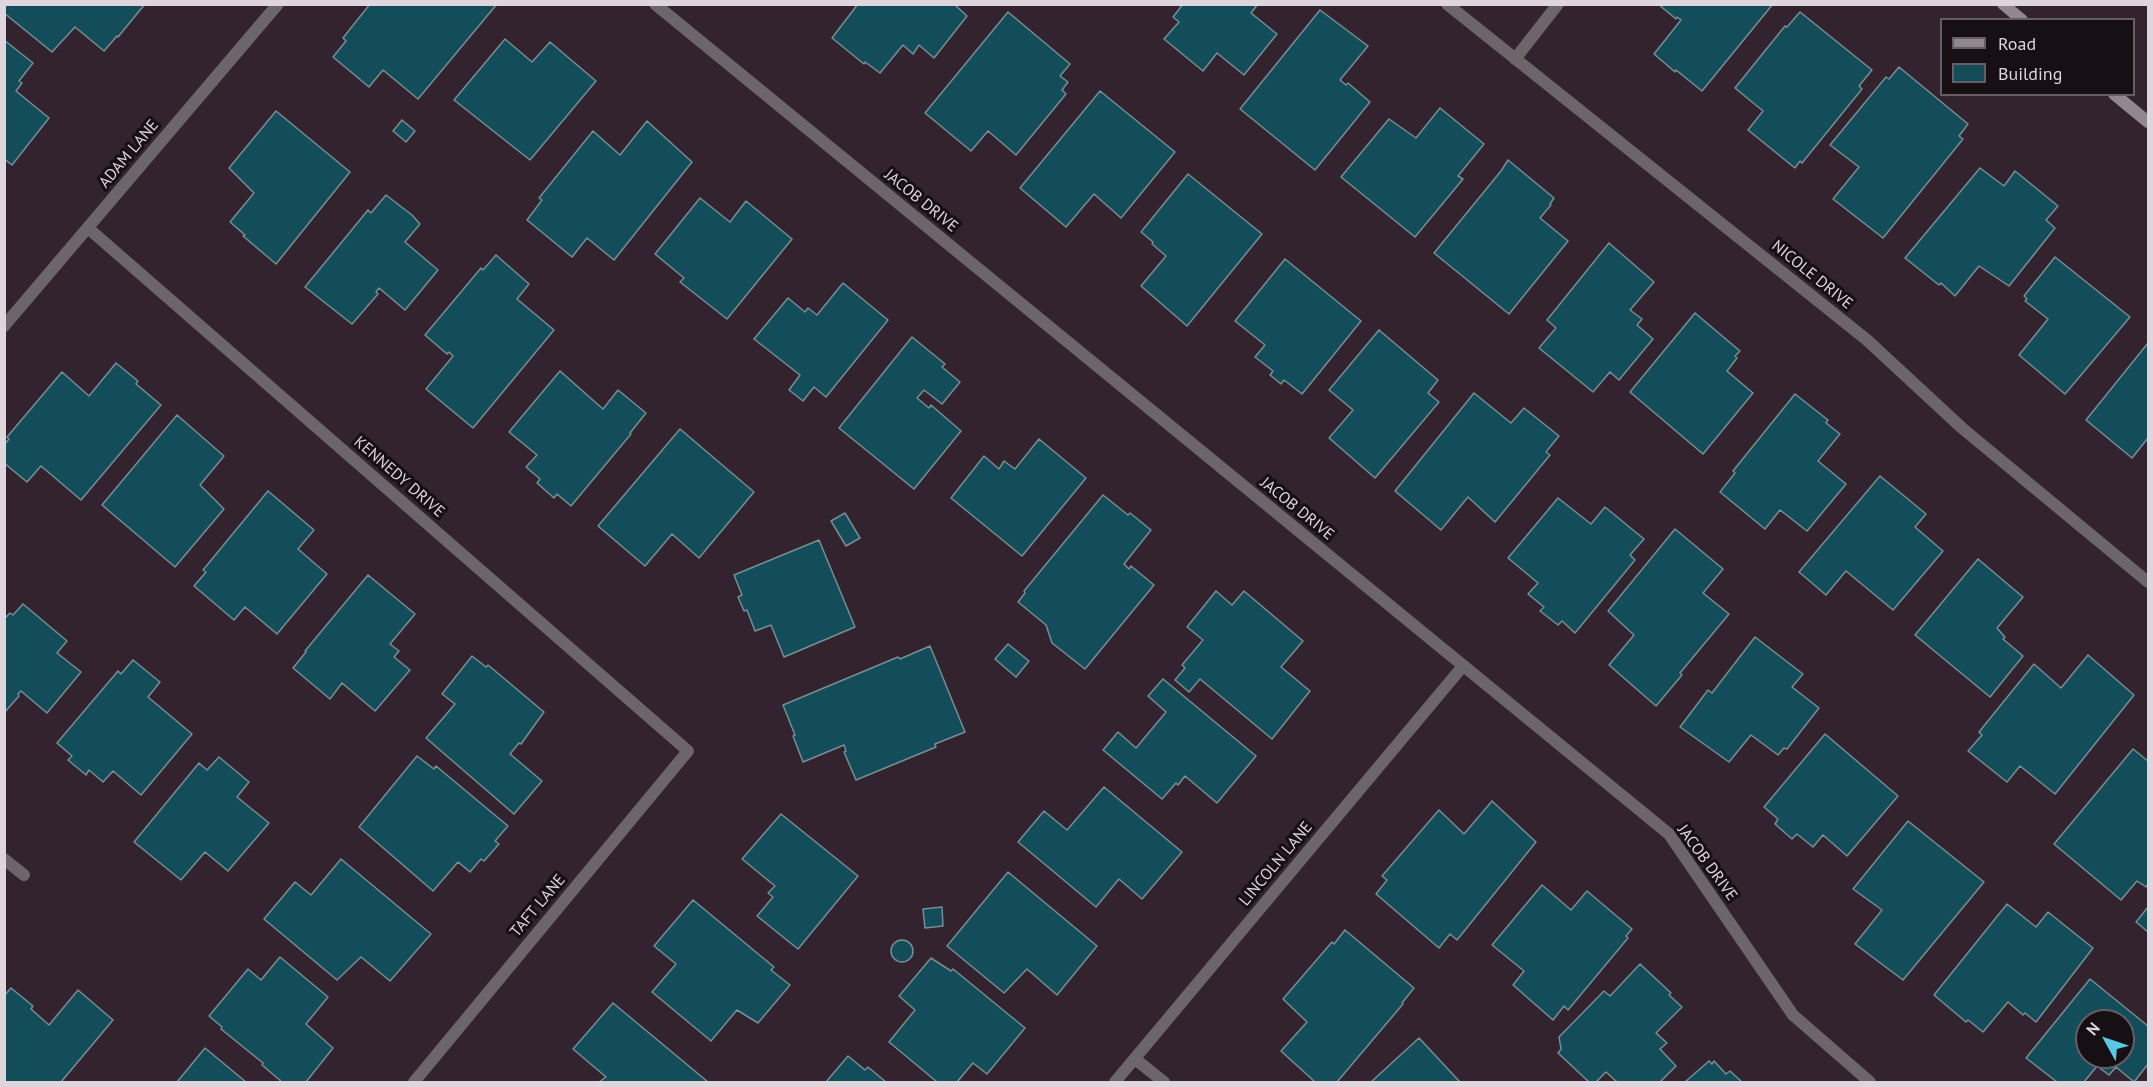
<!DOCTYPE html>
<html>
<head>
<meta charset="utf-8">
<style>
	body { margin:0 }
	#map { position:relative; width:2153px; height:1087px; overflow:hidden; background:#32232e; font-family:"PT Sans",sans-serif }
	canvas { display:block }
	.frame { position:absolute; inset:0; border:6px solid #dfd5dc; pointer-events:none }
	.legend { position:absolute; left:1940px; top:18px; width:195px; height:78px; box-sizing:border-box; background:#160f14; border:2px solid #665e64; margin:0; padding:8px 10px; list-style:none; font-size:18px; color:#dfd5dc }
	.legend li { display:flex; align-items:center; gap:12px; height:30px }
	.legend b { width:30px; border:2px solid #665e64 }
	.north { position:absolute; left:2075px; top:1009px; width:60px; height:60px; box-sizing:border-box; background:#160f14; border:2px solid #665e64; border-radius:50%; rotate:310deg; font-size:16px; font-weight:700; line-height:24px; text-align:center; color:#dfd5dc }
	.north::after { content:''; display:block; margin:auto; width:21px; height:27px; background:#58c9e3; clip-path:polygon(50% 0,100% 100%,50% 72%,0 100%) }
</style>
</head>
<body>
<div id="map">
<canvas width="2153" height="1087"></canvas>
<div class="frame"></div>
<ul class="legend">
<li><b style="height:8px;background:#92868f"></b>Road</li>
<li><b style="height:16px;background:#144d5a"></b>Building</li>
</ul>
<div class="north">N</div>
</div>
<script>
const c = document.querySelector('canvas').getContext('2d');
c.lineJoin = 'round';
function fillPath(path, color) { c.fillStyle = color; c.fill(path, 'evenodd'); }
const toPath = rows => new Path2D(rows.map(r => 'M' + r).join(''));
function trace(path, color, width, dash) { c.strokeStyle = color; c.lineWidth = width; c.lineCap = dash ? 'butt' : 'round'; c.setLineDash(dash || []); c.stroke(path); }
function write(font, color, halo, rows, align = 'center') {
  c.font = font + ' "PT Sans",sans-serif'; c.lineWidth = 6; c.setLineDash([]); c.textBaseline = 'middle'; c.strokeStyle = halo; c.fillStyle = color; for (const [text, x, y, turn = 0] of rows) {
    c.save(); c.translate(x, y); c.rotate((+turn || 0) * Math.PI / 180); c.textAlign = isNaN(turn) ? turn : align; if (halo) c.strokeText(text, 0, 0); c.fillText(text, 0, 0); c.restore();
  }
}
const building = toPath([
	[4,4,145,4,118,37,117,36,104,51,75,27,52,52,4,13,4,4],
	[370,4,497,4,418,99,383,70,369,87,333,57,346,41,343,38,370,4],
	[858,4,954,4,967,16,934,58,919,45,913,54,903,45,880,73,865,62,864,64,832,38,858,4],
	[1183,4,1258,4,1251,13,1277,34,1244,75,1217,53,1203,71,1164,39,1179,22,1173,17,1183,4],
	[1658,4,1773,4,1702,91,1676,70,1675,72,1654,54,1681,20,1677,17,1676,19,1658,4],
	[1320,10,1368,46,1340,80,1346,85,1348,83,1370,102,1315,170,1240,109,1320,10],
	[1008,12,1070,64,1060,76,1068,82,1062,90,1066,94,1016,155,988,131,971,151,925,113,1008,12],
	[1800,12,1872,70,1859,86,1862,89,1802,163,1800,161,1795,168,1748,130,1763,111,1735,88,1785,26,1787,27,1800,12],
	[505,39,532,62,550,42,596,81,530,160,454,100,505,39],
	[4,40,33,63,19,81,22,83,16,91,49,118,12,165,4,159,4,40],
	[1899,67,1968,124,1959,136,1963,139,1883,238,1833,199,1859,167,1830,145,1886,77,1889,79,1899,67],
	[1100,91,1175,152,1121,218,1094,194,1066,227,1020,188,1100,91],
	[1440,108,1484,144,1458,176,1463,179,1415,237,1341,177,1389,119,1416,138,1440,108],
	[276,111,350,172,276,264,243,236,245,235,230,222,254,193,229,168,276,111],
	[402,120,415,131,406,142,393,131,402,120],
	[647,121,692,162,614,260,587,238,572,257,527,220,542,200,539,198,593,131,620,155,647,121],
	[1508,160,1554,198,1550,204,1551,205,1540,218,1568,241,1509,314,1434,253,1501,171,1508,160],
	[1980,168,2004,186,2015,171,2058,206,2046,220,2055,228,2009,286,1979,266,1955,296,1941,283,1939,285,1905,258,1980,168],
	[1188,174,1262,234,1187,326,1141,286,1166,256,1152,244,1153,242,1141,232,1188,174],
	[386,195,412,215,420,224,405,242,438,270,405,310,379,288,376,292,378,294,352,324,305,287,368,210,371,213,386,195],
	[700,198,730,222,746,201,792,239,727,319,680,282,684,278,655,254,700,198],
	[1609,243,1654,282,1630,310,1642,319,1637,325,1653,339,1619,380,1610,372,1593,392,1539,348,1556,328,1547,320,1609,243],
	[496,255,529,284,517,299,554,330,473,428,426,389,453,356,449,352,447,354,425,335,481,268,483,270,496,255],
	[2055,257,2130,317,2065,394,2019,355,2048,319,2025,301,2027,299,2024,296,2055,257],
	[1285,259,1361,321,1302,394,1284,380,1281,384,1270,375,1273,371,1255,357,1265,345,1235,321,1285,259],
	[843,283,888,320,826,397,814,387,803,401,789,390,800,375,754,339,788,298,805,312,808,308,817,315,843,283],
	[1695,313,1740,351,1735,356,1737,358,1727,371,1753,393,1703,454,1630,392,1695,313],
	[1379,330,1438,380,1428,393,1439,402,1375,478,1329,438,1353,410,1329,390,1379,330],
	[912,337,945,364,942,367,960,382,942,404,924,390,917,398,929,408,931,405,961,431,914,489,839,428,912,337],
	[2148,343,2148,438,2132,458,2086,420,2148,343],
	[116,363,138,381,136,384,161,405,81,500,41,466,27,482,4,463,4,445,9,439,7,437,62,372,89,396,116,363],
	[560,371,603,409,618,390,646,413,630,433,631,434,571,506,557,494,554,498,537,483,540,479,526,467,537,455,509,432,560,371],
	[1474,393,1511,423,1524,408,1559,436,1546,452,1550,455,1495,522,1468,497,1441,530,1395,491,1474,393],
	[1795,394,1828,420,1826,423,1840,434,1818,461,1846,484,1807,531,1780,510,1765,529,1720,492,1735,473,1733,471,1795,394],
	[177,415,224,456,200,485,224,509,175,567,102,505,177,415],
	[680,429,754,492,699,558,672,534,645,566,598,526,680,429],
	[1039,439,1086,478,1022,556,951,498,984,456,999,469,1004,461,1015,469,1039,439],
	[1880,476,1926,514,1915,527,1943,551,1893,610,1846,571,1826,595,1799,572,1880,476],
	[268,491,314,530,298,549,327,574,277,634,245,607,234,620,194,586,206,572,203,570,268,491],
	[1103,495,1128,515,1130,513,1151,530,1124,564,1129,569,1131,566,1154,585,1085,669,1052,643,1046,625,1018,602,1025,593,1024,591,1103,495],
	[1558,498,1591,524,1605,507,1644,539,1630,555,1635,560,1575,633,1562,621,1558,625,1540,611,1544,607,1528,594,1538,583,1508,558,1558,498],
	[845,513,860,538,846,546,831,521,845,513],
	[1675,529,1723,569,1703,593,1729,614,1680,673,1682,675,1656,706,1609,665,1634,635,1608,611,1675,529],
	[819,540,855,627,784,657,771,625,755,631,747,610,744,611,738,597,742,595,734,575,819,540],
	[1978,559,2023,597,1997,628,2005,637,2003,639,2023,656,1990,697,1915,635,1978,559],
	[368,575,415,614,390,644,399,651,394,657,410,670,375,711,342,683,330,699,293,668,306,652,305,651,368,575],
	[1216,591,1232,605,1244,591,1303,641,1281,667,1310,691,1272,739,1200,679,1189,692,1175,680,1185,668,1182,665,1203,640,1187,627,1216,591],
	[23,604,67,641,57,653,81,672,47,713,21,691,18,694,19,696,4,713,4,619,10,613,13,615,23,604],
	[1755,637,1803,674,1792,687,1819,708,1787,749,1784,748,1778,755,1751,735,1729,762,1680,727,1708,690,1712,693,1755,637],
	[1008,644,1029,661,1016,677,995,659,1008,644],
	[930,646,965,732,935,744,936,747,856,780,844,752,846,751,844,745,803,762,793,736,795,735,783,705,898,657,900,659,930,646],
	[2088,655,2134,695,2055,794,2020,766,2007,782,1968,751,1982,735,1979,732,2034,664,2061,688,2088,655],
	[472,656,486,667,488,665,544,712,521,744,519,743,510,754,542,781,514,814,426,738,455,704,442,694,472,656],
	[133,660,160,682,148,697,192,734,141,795,113,771,103,782,89,770,86,775,68,760,72,756,57,743,118,671,121,674,133,660],
	[1163,679,1256,756,1217,803,1185,776,1178,785,1176,783,1162,799,1103,750,1118,732,1136,748,1166,712,1148,696,1163,679],
	[1825,734,1898,796,1847,856,1823,835,1813,847,1797,834,1792,839,1775,824,1778,819,1764,807,1825,734],
	[2133,749,2148,761,2148,884,2146,887,2137,881,2121,900,2054,844,2133,749],
	[417,756,434,769,436,766,508,826,495,841,499,844,484,861,481,859,470,872,458,862,433,891,359,827,417,756],
	[219,757,249,782,237,797,269,823,228,871,205,852,181,880,134,842,199,763,207,770,219,757],
	[1104,787,1182,852,1142,899,1119,879,1096,907,1018,842,1044,811,1067,830,1104,787],
	[1492,801,1536,842,1457,940,1450,934,1439,948,1376,894,1387,880,1382,876,1439,810,1464,834,1492,801],
	[781,814,858,876,798,949,757,916,773,897,768,893,775,886,742,859,781,814],
	[1908,821,1984,882,1903,980,1855,944,1882,910,1853,889,1908,821],
	[341,859,431,934,390,981,361,957,337,980,264,919,295,882,311,895,341,859],
	[1008,872,1097,946,1057,995,1027,969,1004,993,947,946,1008,872],
	[1542,885,1571,910,1587,891,1632,929,1626,936,1628,938,1568,1010,1564,1006,1553,1020,1513,985,1524,971,1492,945,1542,885],
	[693,900,774,967,771,970,790,985,758,1023,737,1010,711,1041,652,992,676,964,654,946,693,900],
	[2007,904,2036,927,2048,912,2093,948,2036,1022,2025,1013,2023,1015,2008,1002,1983,1032,1968,1020,1966,1022,1934,995,2007,904],
	[942,907,943,926,925,928,923,909,942,907],
	[2148,907,2148,932,2136,922,2148,907],
	[1345,930,1414,988,1402,1003,1403,1004,1337,1082,1315,1082,1281,1051,1307,1022,1283,999,1332,942,1334,944,1345,930],
	'891 951a11 11 0 1 1 22 0a11 11 0 1 1-22 0Z',
	[280,957,328,997,306,1024,333,1048,306,1082,282,1082,262,1065,263,1063,221,1029,222,1027,209,1016,248,969,261,980,280,957],
	[931,958,951,971,953,969,1025,1028,987,1074,973,1063,957,1082,937,1082,889,1042,915,1010,899,996,931,958],
	[1640,964,1671,993,1669,995,1682,1007,1656,1033,1667,1043,1660,1049,1676,1066,1660,1082,1617,1082,1606,1072,1596,1082,1589,1082,1558,1053,1561,1049,1559,1037,1604,991,1610,996,1640,964],
	[2090,979,2148,1026,2148,1064,2134,1082,2116,1067,2109,1075,2097,1066,2084,1082,2057,1082,2026,1058,2090,979],
	[2087,1021,2123,1021,2123,1057,2087,1057,2087,1021],
	[11,988,33,1006,31,1009,49,1025,78,990,113,1020,61,1082,4,1082,4,996,11,988],
	[613,1003,708,1082,599,1082,606,1077,573,1049,613,1003],
	[1419,1038,1460,1082,1371,1082,1419,1038],
	[205,1048,246,1082,177,1082,205,1048],
	[848,1056,865,1070,868,1067,886,1082,826,1082,848,1056],
	[1709,1061,1712,1064,1714,1061,1726,1074,1730,1071,1742,1082,1685,1082,1709,1061]
]);
fillPath(building, '#144d5a');
trace(building, '#778e94', 1.5);
trace(toPath([
	[655,4,1669,834,1793,1015,1870,1082],
	[1447,4,1867,340,1962,428,2148,582],
	[1515,59,1558,4],
	[88,228,688,751,414,1082],
	[4,326,278,4],
	[4,859,24,875],
	[1135,1059,1164,1082],
	[1115,1082,1463,666]
]), '#6c656a', 12);
trace(toPath([
	[2003,4,2022,20],
	[2114,94,2148,122]
]), '#92868f', 12);
write('16px', '#dfd5dc', '#160f14', [
	["ADAM LANE",129,154,-50],
	["JACOB DRIVE",921,201,39],
	["NICOLE DRIVE",1812,275,39],
	["KENNEDY DRIVE",399,477,41],
	["JACOB DRIVE",1297,509,39],
	["JACOB DRIVE",1707,863,54],
	["LINCOLN LANE",1276,864,-50],
	["TAFT LANE",538,906,-50]
]);
</script>
</body>
</html>
